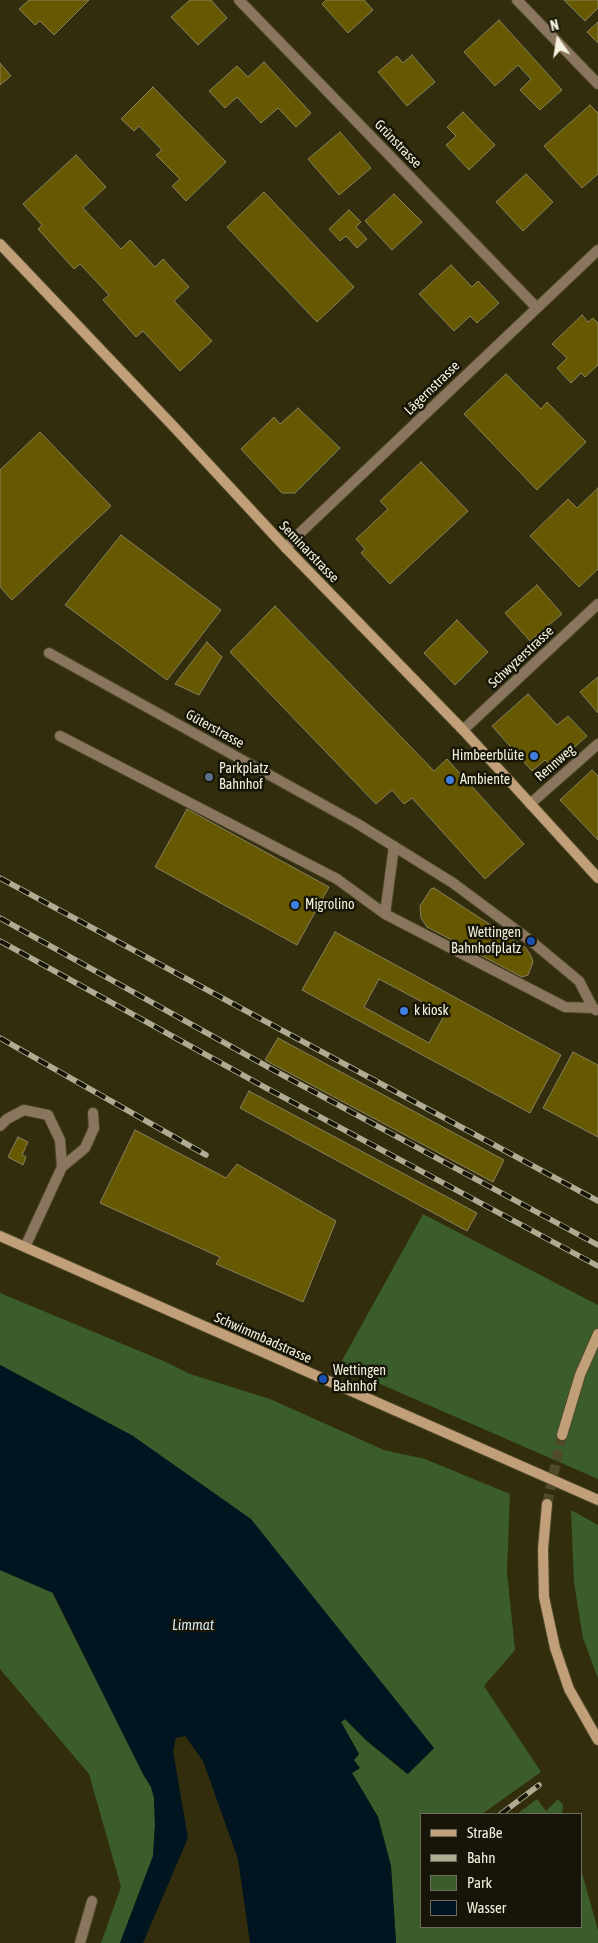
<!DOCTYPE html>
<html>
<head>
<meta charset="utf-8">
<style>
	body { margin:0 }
	#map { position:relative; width:598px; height:1943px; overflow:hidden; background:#322d0c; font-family:"Asap Condensed",sans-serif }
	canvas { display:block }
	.legend { position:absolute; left:420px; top:1813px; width:162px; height:115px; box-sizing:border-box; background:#171507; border:1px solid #6f6d5d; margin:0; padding:6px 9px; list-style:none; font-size:15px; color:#f4f1de }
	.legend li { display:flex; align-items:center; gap:10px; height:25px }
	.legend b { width:25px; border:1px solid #6f6d5d }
	.north { position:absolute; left:533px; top:15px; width:50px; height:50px; -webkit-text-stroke:4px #171507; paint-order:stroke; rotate:347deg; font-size:14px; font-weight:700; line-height:20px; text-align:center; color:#f4f1de }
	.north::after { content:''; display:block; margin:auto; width:18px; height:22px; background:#f4f1de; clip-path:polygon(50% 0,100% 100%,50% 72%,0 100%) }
</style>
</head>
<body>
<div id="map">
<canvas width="598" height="1943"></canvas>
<ul class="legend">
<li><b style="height:6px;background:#c09f79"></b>Straße</li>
<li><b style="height:6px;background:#b0ac94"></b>Bahn</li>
<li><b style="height:14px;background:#3b5d2c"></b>Park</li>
<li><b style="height:14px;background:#001520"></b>Wasser</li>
</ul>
<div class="north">N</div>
</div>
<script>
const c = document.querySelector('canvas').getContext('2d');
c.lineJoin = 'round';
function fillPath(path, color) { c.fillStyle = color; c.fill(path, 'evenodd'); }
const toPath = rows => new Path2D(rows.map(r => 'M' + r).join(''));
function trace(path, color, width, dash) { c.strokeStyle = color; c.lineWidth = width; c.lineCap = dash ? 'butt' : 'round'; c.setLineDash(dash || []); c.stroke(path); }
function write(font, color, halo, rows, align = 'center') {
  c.font = font + ' "Asap Condensed",sans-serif'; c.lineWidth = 5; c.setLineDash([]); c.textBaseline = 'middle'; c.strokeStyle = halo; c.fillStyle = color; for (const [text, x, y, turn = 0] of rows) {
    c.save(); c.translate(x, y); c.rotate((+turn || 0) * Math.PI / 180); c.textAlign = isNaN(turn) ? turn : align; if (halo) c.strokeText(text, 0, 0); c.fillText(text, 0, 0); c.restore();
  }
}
fillPath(toPath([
	[423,1214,598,1305,598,1479,339,1366],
	[0,1293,166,1362,190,1374,270,1399,384,1450,425,1459,510,1494,507,1572,515,1650,484,1686,541,1772,482,1814,422,1814,422,1927,582,1927,582,1873,598,1930,598,1943,396,1943,391,1866,378,1817,352,1773,354,1760,359,1754,341,1722,345,1719,367,1741,407,1774,434,1748,133,1436,0,1365],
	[571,1510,598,1525,598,1678,583,1638,574,1583],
	[0,1570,52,1592,143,1774,151,1787,154,1798,155,1825,153,1856,120,1943,101,1943,121,1887,89,1774,0,1669],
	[537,1799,546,1811,558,1799,563,1805,562,1814,517,1814]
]), '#3b5d2c');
fillPath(toPath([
	[0,1365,133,1436,251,1519,434,1748,408,1774,367,1741,345,1719,341,1722,359,1754,354,1760,360,1768,352,1773,378,1817,391,1866,396,1943,250,1943,238,1859,203,1761,185,1736,176,1738,173,1751,188,1838,143,1943,120,1943,153,1856,155,1825,154,1798,151,1787,143,1774,53,1593,0,1570]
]), '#001520');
const building = toPath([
	[29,0,89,0,54,35,40,21,35,25,19,9,29,0],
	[190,0,211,0,227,18,198,45,171,17,190,0],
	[326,0,364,0,373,10,348,33,322,4,326,0],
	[564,0,598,0,598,8,585,21,564,0],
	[499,20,562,90,540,110,520,90,531,79,518,65,495,86,464,52,499,20],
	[598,22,598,43,587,32,598,22],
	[412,55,435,82,407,106,378,72,397,56,403,63,412,55],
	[264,62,311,113,296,127,278,108,261,123,237,97,225,108,209,91,237,66,248,77,264,62],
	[0,63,11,76,0,85,0,63],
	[153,87,226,162,186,201,172,186,180,179,156,155,162,150,139,126,134,131,121,119,153,87],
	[590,105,598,113,598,174,582,188,544,146,590,105],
	[463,112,495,145,469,170,446,145,456,136,447,127,463,112],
	[340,132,371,168,339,195,308,159,340,132],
	[76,155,106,187,83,208,121,249,130,240,155,267,163,259,189,287,174,301,212,341,180,371,143,331,136,337,103,300,109,295,80,264,74,269,38,229,42,225,23,204,76,155],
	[526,174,553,202,523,231,496,202,526,174],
	[264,192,354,287,317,322,227,227,264,192],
	[394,194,422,222,392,250,365,221,394,194],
	[349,210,361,222,356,227,367,239,357,248,346,236,340,241,329,229,349,210],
	[451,265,472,287,478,281,499,303,477,323,470,316,454,331,419,294,451,265],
	[582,315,588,322,593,318,598,323,598,365,585,377,581,373,571,383,557,368,567,358,552,344,582,315],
	[506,374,541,409,547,402,586,442,537,490,464,414,506,374],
	[298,408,340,448,295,493,282,493,241,449,274,417,280,424,298,408],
	[40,432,111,506,12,600,0,587,0,470,40,432],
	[421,462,468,511,390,584,361,553,365,549,356,539,388,509,380,501,421,462],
	[598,488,598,569,579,587,530,536,568,499,577,508,598,488],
	[121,535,221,610,167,680,65,605,121,535],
	[537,585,562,614,530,641,505,613,537,585],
	[275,606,434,771,447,759,524,844,485,879,412,798,404,804,392,790,376,804,230,652,275,606],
	[457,620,488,652,455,685,424,653,457,620],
	[207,642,222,657,199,695,175,684,207,642],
	[598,677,598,713,580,692,598,677],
	[528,694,557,725,568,716,587,736,552,767,545,760,532,771,492,726,528,694],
	[592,770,598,776,598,840,560,800,592,770],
	[187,809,329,887,297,945,155,867,187,809],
	[434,888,526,948,531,956,533,962,528,975,522,977,427,927,421,918,420,906,431,889,434,888],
	[335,932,561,1055,530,1113,302,990,335,932],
	[379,979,445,1014,429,1043,364,1007,379,979],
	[278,1038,504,1160,493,1182,265,1060,278,1038],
	[573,1052,598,1065,598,1137,543,1108,573,1052],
	[249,1091,477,1213,467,1231,240,1108,249,1091],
	[135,1130,226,1178,237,1164,336,1221,303,1302,216,1264,220,1257,100,1203,135,1130],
	[18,1137,28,1142,22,1155,26,1157,23,1165,8,1157,18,1137]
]);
fillPath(building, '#665902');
trace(building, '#87815f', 1);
trace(toPath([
	[547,1504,562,1435]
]), '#4f4a2c', 10, [10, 5]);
const lane = toPath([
	[60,736,337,879],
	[0,1126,7,1119,24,1110,48,1115,60,1140,62,1167,25,1247],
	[62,1167,85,1148,94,1128,93,1113]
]);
const street = toPath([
	[239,0,537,308],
	[517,0,598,84],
	[286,548,301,532,598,250],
	[49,653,358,824,453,883,531,941,579,981,593,1008],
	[463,730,598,604],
	[530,804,598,744],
	[394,846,385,914,565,1007,593,1008,596,1010],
	[337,879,385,914],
	[80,1943,92,1901]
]);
const secondary = toPath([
	[0,244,175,428,286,548,463,730,598,878],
	[0,1236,598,1500],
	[562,1435,580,1375,598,1334],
	[547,1504,543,1549,544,1597,555,1648,569,1689,598,1740]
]);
trace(lane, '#4d4829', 12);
trace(street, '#4d4829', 12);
trace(secondary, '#4d4829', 12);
trace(lane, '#8a765e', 10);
trace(street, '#8a765e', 10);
trace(secondary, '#c09f79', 10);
const rail = toPath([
	[0,878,598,1201],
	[0,918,277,1072,598,1245],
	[0,941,268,1089,598,1266],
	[0,1038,206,1155],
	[501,1814,539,1785]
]);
trace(rail, '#b0ac94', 5.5);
trace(rail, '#171507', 4, [11]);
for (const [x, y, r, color] of [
	[534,756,5,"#3f7fe0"],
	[209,777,5,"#5c6f8a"],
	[450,780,5,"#3f7fe0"],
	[295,905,5,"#3f7fe0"],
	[531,941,5,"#1a4fb4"],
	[404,1011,5,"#3f7fe0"],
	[323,1379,5,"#1a4fb4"]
]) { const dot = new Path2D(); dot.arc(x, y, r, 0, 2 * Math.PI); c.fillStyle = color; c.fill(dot); trace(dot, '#171507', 2); }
write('14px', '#f4f1de', '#171507', [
	["Grünstrasse",398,144,46],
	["Lägernstrasse",432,388,-44],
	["Seminarstrasse",309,552,46],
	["Schwyzerstrasse",521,657,-43],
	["Güterstrasse",215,729,29],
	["Rennweg",555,763,-41],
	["Schwimmbadstrasse",263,1338,24]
]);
write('14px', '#f4f1de', '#171507', [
	["Himbeerblüte",524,756,"right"],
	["Parkplatz",219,769],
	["Bahnhof",219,785],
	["Ambiente",460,780],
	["Migrolino",305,905],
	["Wettingen",521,933,"right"],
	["Bahnhofplatz",521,949,"right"],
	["k kiosk",414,1011],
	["Wettingen",333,1371],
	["Bahnhof",333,1387]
], 'left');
write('italic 15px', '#d3e6f1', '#171507', [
	["Limmat",193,1625]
]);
</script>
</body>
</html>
